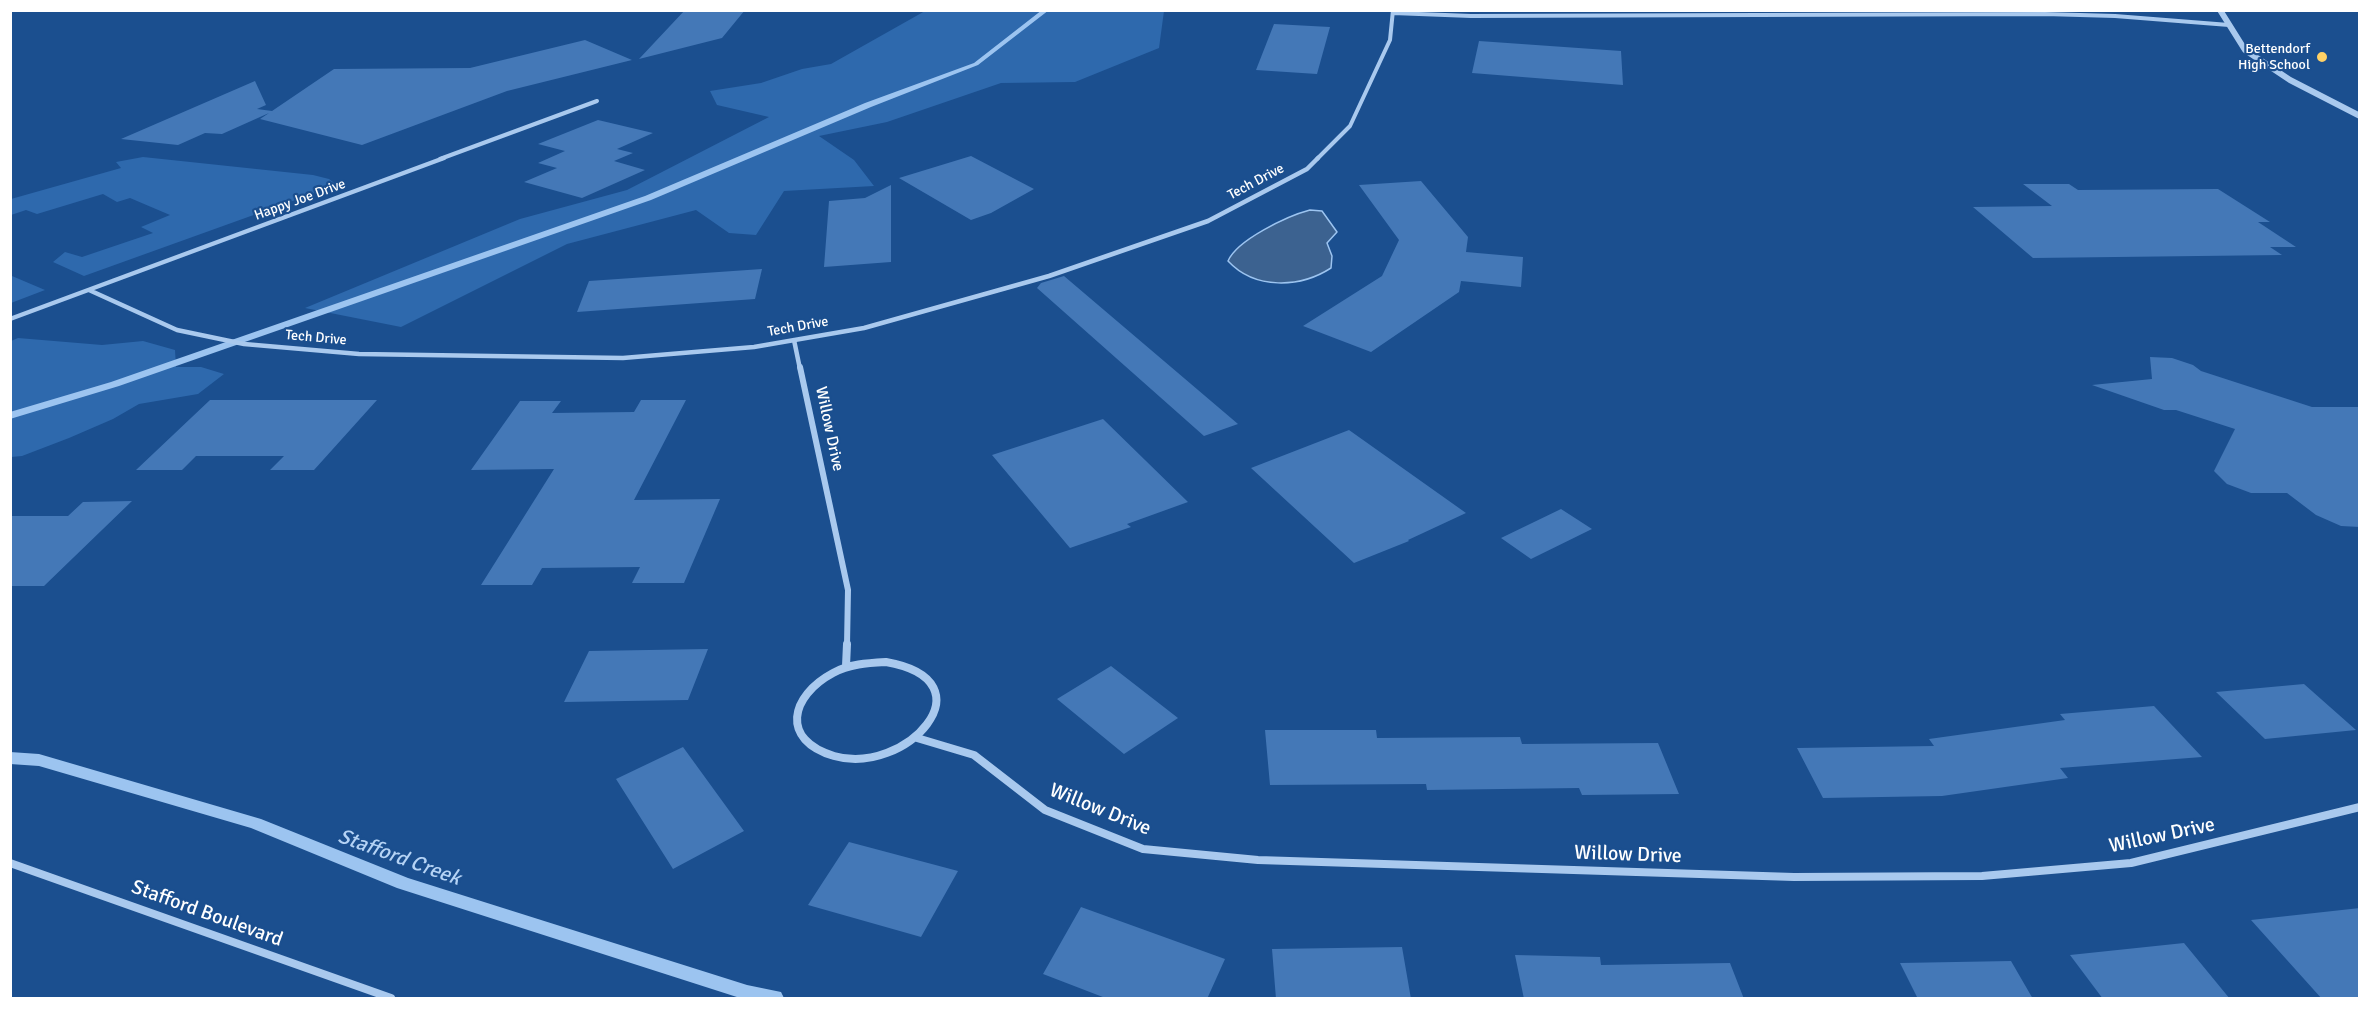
<!DOCTYPE html>
<style>
body{margin:0}
#map{position:relative;width:2370px;height:1009px;overflow:hidden;background:#1b4f8f;font-family:Signika,sans-serif}
canvas{display:block}
.frame{position:absolute;inset:0;border:12px solid #fff;pointer-events:none}
</style>
<div id="map">
<canvas width="2370" height="1009"></canvas>
<div class="frame"></div>
</div>
<script>
const ctx = document.querySelector('canvas').getContext('2d');
ctx.lineJoin = 'round';
function paint(path, color) { ctx.fillStyle = color; ctx.fill(path, 'evenodd'); }
function strokePath(path, color, width, dash) { ctx.strokeStyle = color; ctx.lineWidth = width; ctx.lineCap = dash ? 'butt' : 'round'; ctx.setLineDash(dash || []); ctx.stroke(path); }
function write(font, color, halo, rows, align = 'center') {
  ctx.font = font + ' Signika,sans-serif'; ctx.lineWidth = 4.5; ctx.setLineDash([]); ctx.textBaseline = 'middle'; ctx.strokeStyle = halo; ctx.fillStyle = color; for (const [text, x, y, turn = 0] of rows) {
    ctx.save(); ctx.translate(x, y); ctx.rotate((+turn || 0) * Math.PI / 180); ctx.textAlign = isNaN(turn) ? turn : align; if (halo) ctx.strokeText(text, 0, 0); ctx.fillText(text, 0, 0); ctx.restore();
  }
}
const green = new Path2D(`
 M925 11H1164L1159 48 1075 82 1001 83 887 122 819 136 854 160 874 186 784 191 756 235 729 233 696 210 567 244 401 327 305 308 520 219 627 190 769 117 717 105 710 91 761 83 802 69 831 64Z
 M143 157 313 175 329 179 337 185 84 276 53 262 65 252 82 257 153 233 141 227 170 215 130 198 117 202 103 194 37 214 26 210 11 215V199L121 168 116 162Z
 M11 276H12L45 290 11 303Z
 M18 338 102 345 143 341 175 350 176 367H201L224 374 198 394 139 404 113 419 69 438 22 456 11 457V341Z`);
const water = new Path2D(`
 M1310 210 1322 211 1337 232 1327 243 1332 256 1331 268C1300 288 1255 290 1228 261 1237 240 1287 216 1310 210Z`);
const stream = new Path2D(`
 M1042 10H1049L978 65 871 107 651 200 119 386 10 419V412L111 382 645 196 865 103 974 63Z
 M10 752 39 754 261 819 408 878 747 985 781 992 784 998H740L397 888 251 828 39 766 10 764Z`);
const building = new Path2D(`
 M685 10H745L722 38 639 59Z
 M1274 24 1330 27 1317 74 1256 70Z
 M585 40 632 60 507 91 362 145 260 119 269 113 222 134 205 133 178 145 121 139 255 81 266 105 257 109 272 111 334 69 470 68Z
 M1479 41 1621 51 1623 85 1472 73Z
 M598 120 653 133 617 149 633 153 614 161 645 170 582 198 524 182 557 168 538 163 565 151 538 144Z
 M971 156 1034 189 991 213 971 220 899 178Z
 M1421 181 1468 237 1466 252 1523 257 1521 287 1461 281 1459 292 1371 352 1303 326 1382 276 1399 240 1359 185Z
 M2023 184H2069L2078 190 2218 189 2270 222H2258L2296 247H2270L2282 255 2033 258 1973 207 2052 206Z
 M891 185V262L824 267 829 201 865 198Z
 M762 269 755 299 577 312 589 281Z
 M1064 276 1238 424 1204 436 1037 288 1041 283Z
 M2150 357 2172 358 2193 365 2201 371 2312 407H2360V527L2341 526 2316 515 2287 493H2251L2227 484 2214 471 2235 429 2176 410H2164L2092 385 2152 379Z
 M210 400H377L314 470H270L284 456H196L182 470H136Z
 M641 400H686L634 500 720 499 684 583H632L640 567 542 568 532 585H481L554 469 471 470 520 401H561L552 413 634 412Z
 M1103 419 1188 502 1127 524 1131 527 1070 548 992 455Z
 M1349 430 1466 513 1408 540 1409 541 1354 563 1251 468Z
 M132 501 44 586H10V516H68L83 502Z
 M1561 509 1592 529 1531 559 1501 538Z
 M708 649 688 700 564 702 589 651Z
 M1111 666 1178 718 1124 754 1057 699Z
 M2304 684 2356 730 2265 739 2216 692Z
 M2154 706 2202 757 2060 768 2068 778 1942 796 1823 798 1797 748 1934 746 1929 739 2065 720 2060 714Z
 M1265 730H1376L1377 738 1520 737 1522 744 1658 743 1679 794 1582 795 1579 788 1427 790 1426 784 1270 785Z
 M683 747 744 831 673 869 616 779Z
 M849 842 958 871 921 937 808 905Z
 M1081 907 1225 959 1207 999H1108L1043 974Z
 M2360 908V999H2322L2251 920Z
 M2184 943 2230 999H2103L2070 955Z
 M1402 947 1411 999H1276L1272 949Z
 M1515 955 1600 957 1601 965 1730 963 1744 999H1524Z
 M2011 961 2033 999H1918L1900 963Z`);
const minorFar3 = new Path2D(`
 M1393 13 1471 16 2045 14 2115 16 2229 25
 M440 159 597 101
 M1317 159 1350 126 1390 40 1393 10`);
const minorFar2 = new Path2D(`
 M89 290 177 330 244 344 359 354 623 358 754 347 864 328 1049 276 1208 221 1307 169 1318 158
 M10 319 444 158
 M794 340 800 369`);
const minorFar1 = new Path2D(`
 M800 367 848 590 847 645`);
const minor = new Path2D(`
 M886 662C994 681 905 777 834 756 780 740 790 696 833 673 849 664 868 663 886 662Z
 M846 666 847 644
 M917 738 974 755 1045 810 1143 849 1258 860 1794 877 1982 876 2131 863 2360 807
 M10 863 391 998`);
const tertiary = new Path2D(`
 M2220 10 2245 50 2290 80 2360 116`);
const markers = [
 [2322,57,6,"#ffd166"]
];
const farPoinames = [
 ["Bettendorf",2310,49],
 ["High School",2310,65]
];
const farStreetnames = [
 ["Tech Drive",1256,182,-28],
 ["Happy Joe Drive",300,200,-20],
 ["Tech Drive",798,327,-10],
 ["Tech Drive",316,338,5]
];
const streetNames = [
 ["Willow Drive",829,429,78]
];
const nearStreetnames = [
 ["Willow Drive",1100,810,22],
 ["Willow Drive",2162,836,-12],
 ["Willow Drive",1628,855,2],
 ["Stafford Boulevard",207,914,20]
];
const nearWaternames = [
 ["Stafford Creek",399,858,20]
];
paint(green, '#2e69ad');
paint(water, '#3c6290');
strokePath(water, '#9cc4f0', 1.5);
paint(stream, '#9cc4f0');
paint(building, '#4478b7');
strokePath(minorFar3, '#a9c9ee', 4);
strokePath(minorFar2, '#a9c9ee', 4.5);
strokePath(minorFar1, '#a9c9ee', 6);
strokePath(minor, '#a9c9ee', 8);
strokePath(tertiary, '#a9c9ee', 6);
for (const [x, y, r, color] of markers) { const dot = new Path2D(); dot.arc(x, y, r, 0, 2 * Math.PI); ctx.fillStyle = color; ctx.fill(dot); strokePath(dot, '#1b4f8f', 2); }
write('14px', '#fff', '#1b4f8f', farPoinames, 'right');
write('14px', '#fff', '#1b4f8f', farStreetnames);
write('16px', '#fff', '#1b4f8f', streetNames);
write('20px', '#fff', '#1b4f8f', nearStreetnames);
write('italic 21px', '#b5d3f5', '#1b4f8f', nearWaternames);
</script>
